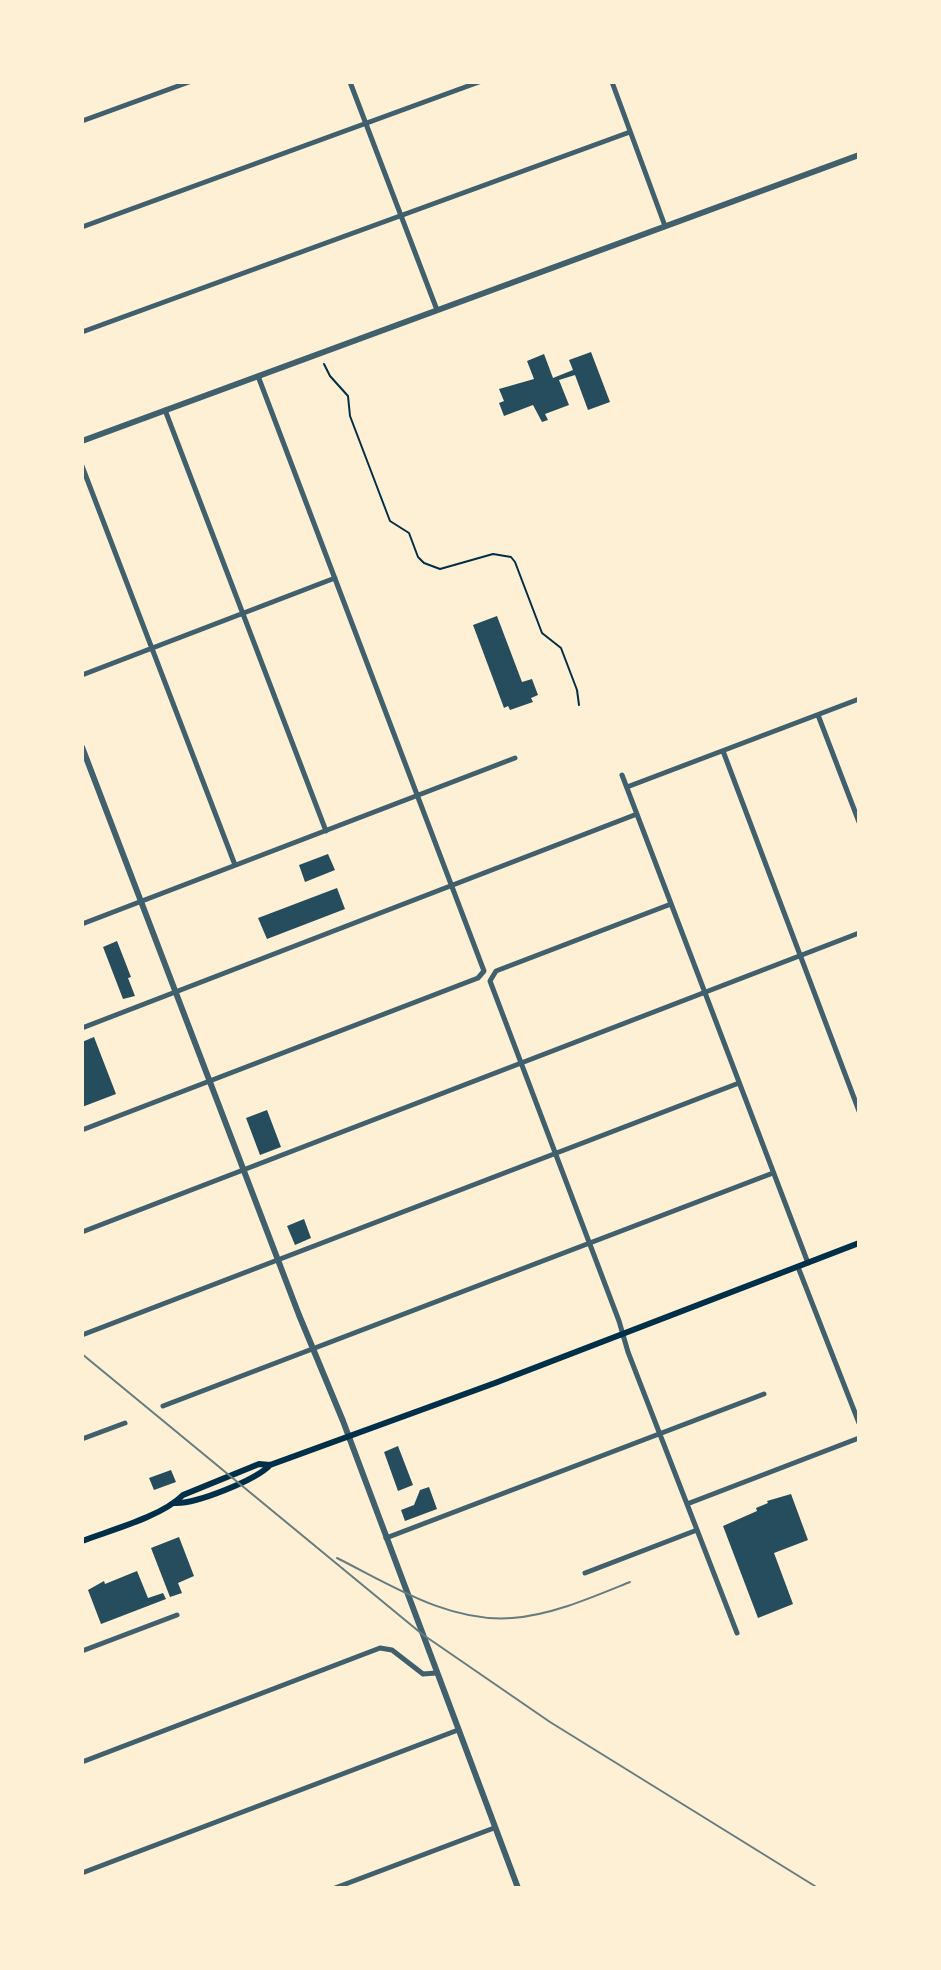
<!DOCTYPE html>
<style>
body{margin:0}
#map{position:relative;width:941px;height:1970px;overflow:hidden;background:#fdf0d5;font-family:Rubik,sans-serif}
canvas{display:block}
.frame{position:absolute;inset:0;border:84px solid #fdf0d5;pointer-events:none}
</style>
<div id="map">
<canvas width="941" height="1970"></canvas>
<div class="frame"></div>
</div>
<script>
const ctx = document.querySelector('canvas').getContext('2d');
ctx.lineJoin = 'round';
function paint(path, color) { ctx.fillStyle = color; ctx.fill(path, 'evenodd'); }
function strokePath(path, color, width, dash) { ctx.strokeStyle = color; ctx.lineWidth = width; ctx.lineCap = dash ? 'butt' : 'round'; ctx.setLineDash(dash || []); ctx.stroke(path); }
const building = new Path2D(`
 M591 352 610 402 588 410 575 375 559 380 569 405 545 414 548 420 542 422 533 405 504 416 499 403 504 401 499 389 534 379 527 361 544 354 553 378 573 370 569 360Z
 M497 616 522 682 532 679 538 695 531 698 533 702 510 710 508 706 504 708 473 625Z
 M328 854 335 870 305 882 299 865Z
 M337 888 345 909 267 939 258 918Z
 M117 941 131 977 128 978 135 996 123 999 103 947Z
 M94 1037 116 1094 82 1107V1042Z
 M267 1110 281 1147 260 1155 246 1118Z
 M304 1219 311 1238 295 1245 287 1226Z
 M398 1446 413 1485 398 1491 384 1452Z
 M171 1470 176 1482 154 1490 149 1478Z
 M429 1487 437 1509 405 1521 401 1510 414 1505 420 1490Z
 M791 1494 808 1540 774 1553 793 1604 758 1618 723 1526 757 1511 756 1508 768 1503 767 1501Z
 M179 1537 194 1576 178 1583 182 1593 170 1597 151 1548Z
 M137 1571 148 1598 163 1593 166 1599 101 1624 88 1590 104 1581 105 1584Z`);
const path = new Path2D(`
 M324 364 330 376 348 396 350 416 390 521 409 533 418 557 424 563 440 569 493 554 511 557 515 562 542 633 561 648 577 690 579 705`);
const minor = new Path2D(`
 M350 82 437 310
 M612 82 665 226
 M82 121 189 82
 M82 227 479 82
 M82 332 630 132
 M165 410 326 831
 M82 466 235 865
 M82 675 335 578
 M818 715 859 822
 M723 751 859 1111
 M622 775 808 1263
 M627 787 859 699
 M671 904 496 971 490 981 619 1321 628 1352 737 1633
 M82 924 515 758
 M82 1028 637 814
 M82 1130 478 978 484 971 258 376
 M82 1232 859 933
 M798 1267 859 1423
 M82 1335 739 1083
 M163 1406 773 1173
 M82 1439 125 1423
 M687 1504 859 1438
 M386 1538 764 1394
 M585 1573 697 1530
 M82 1651 177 1615
 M82 1762 380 1648 392 1650 423 1674 436 1673
 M82 1873 458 1730
 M335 1888 494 1828`);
const tertiary = new Path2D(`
 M82 441 859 155
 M82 747 299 1315 343 1421 518 1888`);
const secondary = new Path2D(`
 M175 1503C196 1504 256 1480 270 1465
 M82 1541C111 1530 161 1517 183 1495L259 1464 270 1465 495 1383 859 1243`);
const rail = new Path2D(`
 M82 1354 422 1634 550 1722 818 1888
 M337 1558C391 1585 449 1623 512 1618 552 1615 593 1597 630 1582`);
paint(building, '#264d5e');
strokePath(path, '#003049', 2);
strokePath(minor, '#3f606c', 5);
strokePath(tertiary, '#3f606c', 6);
strokePath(secondary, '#003049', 6);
strokePath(rail, '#657d81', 2);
</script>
